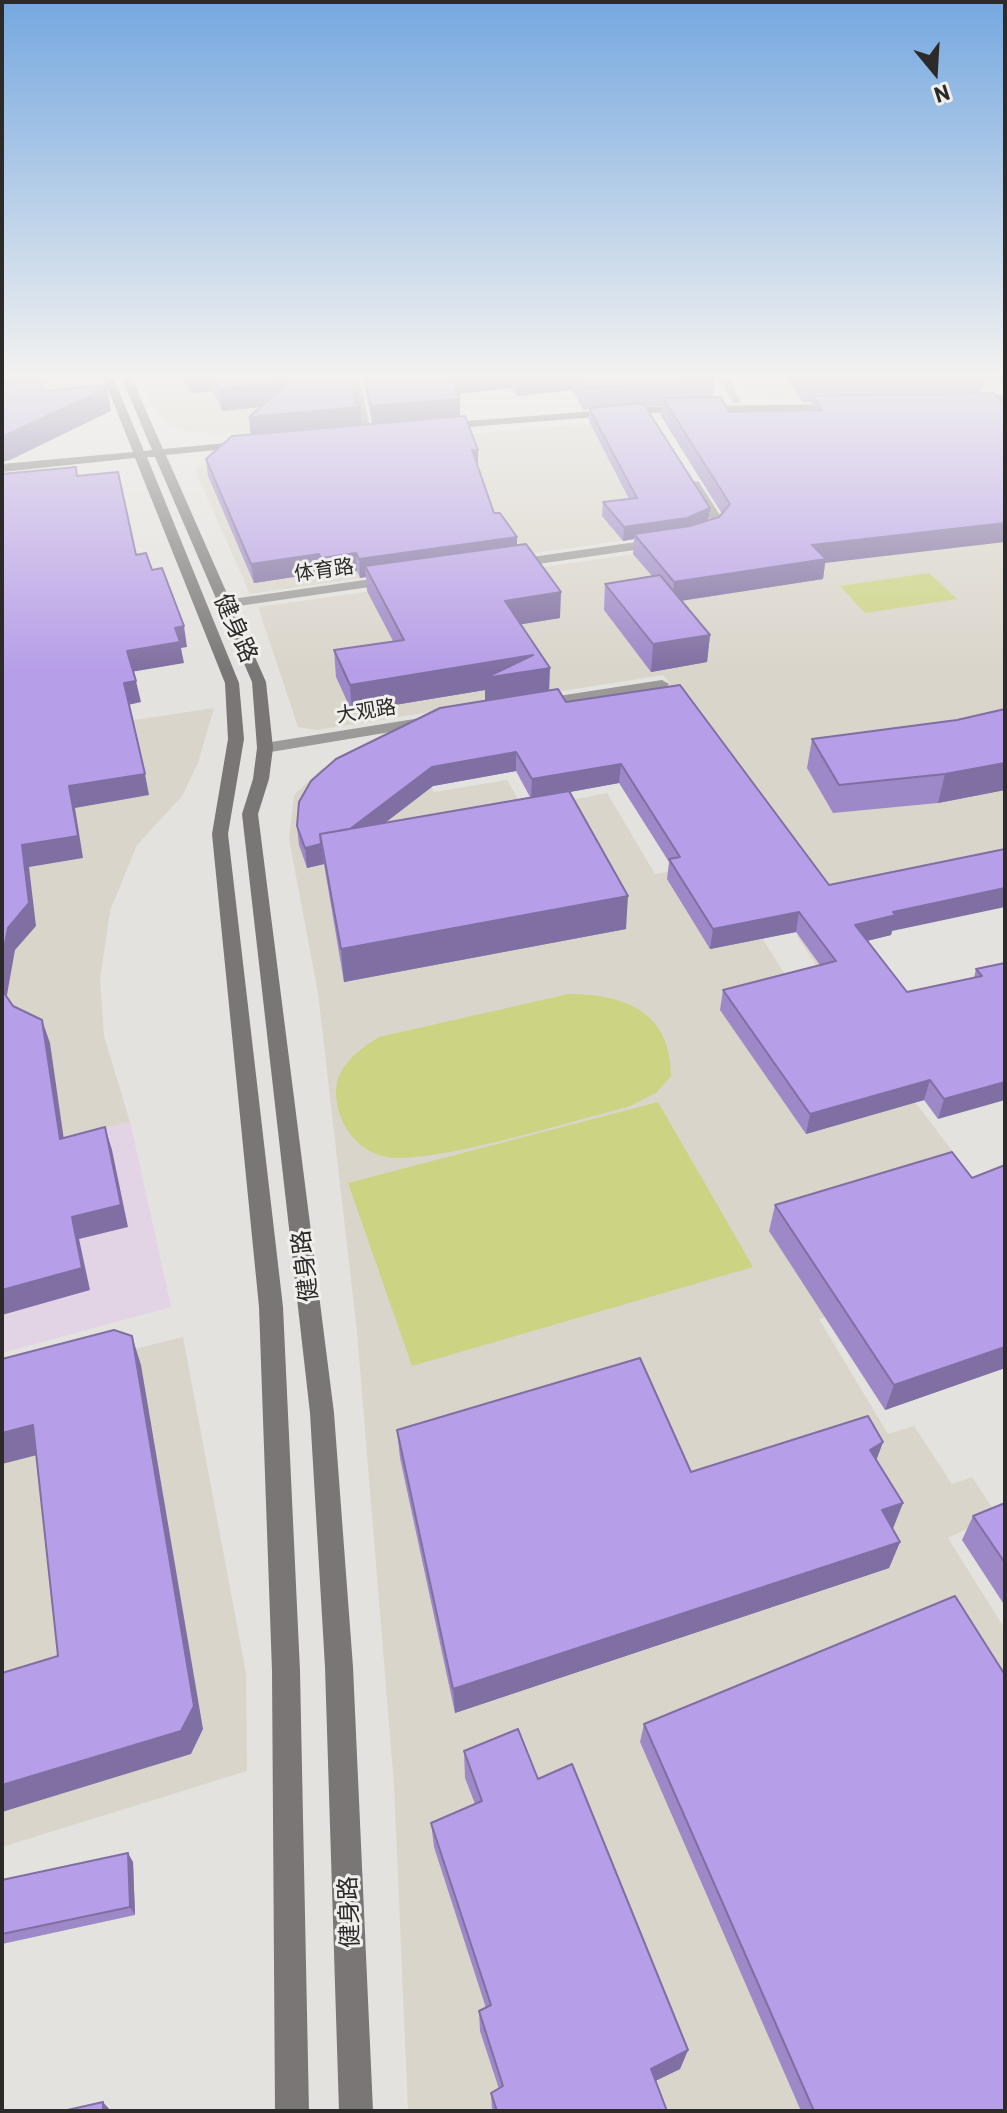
<!DOCTYPE html>
<meta charset="utf-8">
<style>
body{margin:0}
#map{position:relative;width:1007px;height:2113px;overflow:hidden;background:#e4e2de;font-family:Barlow,sans-serif}
canvas{display:block}
.frame{position:absolute;inset:0;border:4px solid #2c2b2a;pointer-events:none}
.north{position:absolute;left:895px;top:32px;width:80px;height:80px;-webkit-text-stroke:6px #f1efec;paint-order:stroke;rotate:162deg;font-size:22px;font-weight:700;line-height:32px;text-align:center;color:#2c2b2a}
.north::after{content:'';display:block;margin:auto;width:28px;height:36px;background:#2c2b2a;clip-path:polygon(50% 0,100% 100%,50% 72%,0 100%)}
</style>
<div id="map">
<canvas width="1007" height="2113"></canvas>
<div class="frame"></div>
<div class="north">N</div>
</div>
<script>
const ctx = document.querySelector('canvas').getContext('2d');
ctx.lineJoin = 'round';
function paint(path, color) { ctx.fillStyle = color; ctx.fill(path, 'evenodd'); }
function strokePath(path, color, width, dash) { ctx.strokeStyle = color; ctx.lineWidth = width; ctx.lineCap = dash ? 'butt' : 'round'; ctx.setLineDash(dash || []); ctx.stroke(path); }
function write(font, color, halo, rows, align = 'center') {
  ctx.font = font + ' Barlow,"Noto Sans SC",sans-serif'; ctx.lineWidth = 6; ctx.setLineDash([]); ctx.textBaseline = 'middle'; ctx.strokeStyle = halo; ctx.fillStyle = color; for (const [text, x, y, turn = 0] of rows) {
    ctx.save(); ctx.translate(x, y); ctx.rotate((+turn || 0) * Math.PI / 180); ctx.textAlign = isNaN(turn) ? turn : align; if (halo) ctx.strokeText(text, 0, 0); ctx.fillText(text, 0, 0); ctx.restore();
  }
}
const built = new Path2D(`
 M2 374H82L85 383 76 389 2 397Z
 M138 374H330L338 425 220 434 187 431 169 425 158 415Z
 M738 374H1005V389L768 397 749 393Z
 M1005 415V848L828 887 663 675 317 730 298 727 258 607 706 544Z
 M643 419 683 532 250 594 197 475 196 467 231 454Z
 M214 708 198 763 182 796 137 845 110 911 100 980 104 1036 130 1122 2 1152V740Z
 M409 740 434 792 507 780 524 809 607 793 655 874 734 860 760 935 788 979 820 971 797 936 839 926 896 1077 1005 1220V1261L819 1319 888 1434 914 1426 952 1484 972 1477 997 1515 948 1538 1005 1629V2111H408L394 1785 357 1332 318 993 289 839 294 795 321 769 358 751Z
 M183 1337 246 1673 247 1771 2 1847V1382Z`);
const medical = new Path2D(`
 M130 1122 171 1307 2 1353V1152Z`);
const green = new Path2D(`
 M929 573 957 599 865 613 840 586Z
 M569 994C625 994 671 1012 671 1076L656 1093 628 1107C577 1119 425 1168 382 1156 358 1149 341 1128 337 1103 331 1070 354 1053 379 1037Z
 M658 1102 753 1267 412 1366 348 1183Z`);
const minor = new Path2D(`
 M349 374H359L370 428 360 426Z
 M717 374H727L741 403H733Z
 M695 481 699 482 725 523 704 537 698 533 712 522 689 485Z
 M657 539 662 540V546L511 568 504 564 511 560Z
 M392 576 397 577V583L225 608 218 604 225 600Z
 M662 680 669 684 667 687 539 709 531 704 539 699Z
 M433 716 438 718V724L265 753 257 748 265 743Z`);
const secondary = new Path2D(`
 M102 374H112L144 451 152 450 120 374H130L163 449 247 441 253 444 247 447 166 455 266 682 273 748 269 779 258 814 334 1413 353 1667 373 2111H339L325 1667 310 1413 242 814 253 779 257 748 252 682 155 457H147L239 683 244 739 228 834 283 1307 300 1671 309 2111H275L272 1671 259 1307 212 834 228 739 225 683 135 458 2 472V464L133 452Z
 M971 395H1005V401L967 400 966 398Z
 M837 404 843 407 841 409 648 413 442 429 436 426 442 423 648 407Z`);
const wall = new Path2D(`
 M182 374H349L361 425 372 424 362 374H711L715 381 713 397 729 412 811 410 812 402H802L784 374H1005V382H983L981 394 825 563 823 579 681 601 710 635 707 662 651 672 604 610 605 584 652 576 633 554 634 539 623 541 602 516 603 502 629 499 589 421V409L583 410 573 390 517 396 511 388 458 394 460 416 478 450V467L494 513 517 537V545L560 618 521 624 549 691 829 885 892 931 891 935 867 941 907 992 974 978 976 969 1005 963 938 1119 924 1100 806 1134 720 1010 723 990 820 965 796 932 710 949 667 879 669 862 619 783 570 792 626 929 344 982 324 864 307 868 299 845 297 826 485 701V690L352 712 336 677 334 650 393 641 367 591 366 577 360 578 357 571 322 577 320 573 254 583 208 476 206 459 251 435 249 417 261 407 222 411 213 391 190 393ZM662 406 661 416 722 514 719 517 708 521 710 508 645 407ZM516 771 530 797 385 823 433 786Z
 M1005 709V790L938 803 833 813 807 768 812 739 957 720Z
 M1005 1165V1368L885 1410 769 1231 775 1205 972 1178Z
 M397 1430 691 1472 883 1442 876 1460 903 1503 893 1529 900 1542 889 1568 455 1713 400 1458Z
 M1005 1503V1606L962 1540 973 1516Z
 M644 1724 1005 2111H801L640 1742Z
 M464 1751 538 1779 688 2050 680 2069 655 2081 667 2111H492L491 2093 499 2089 480 2031 479 2011 486 2008 434 1847 431 1823 475 1804 465 1778Z
 M133 1862 135 1915 2 1944V1880Z`);
const shadedWall = new Path2D(`
 M2 374H37L41 393 2 397Z
 M187 374H210L213 391 190 393Z
 M450 374H511V388L450 395Z
 M517 374H573V390L517 396Z
 M292 381 294 403 222 411 219 389Z
 M107 388 111 411 10 460 2 462V437Z
 M460 399V421L373 428 371 406Z
 M360 407 362 429 251 439 249 417Z
 M472 450H478V467L472 468Z
 M710 508 708 522 685 532 634 534V539L623 541 624 527Z
 M1005 523V542L825 563 823 579 672 602 674 582 812 545Z
 M517 537V556L365 566 366 577 360 578 359 559Z
 M356 553 357 571 322 577 321 558Z
 M319 554 320 573 254 583 251 564Z
 M561 592 560 618 505 627V601Z
 M184 626 187 647 181 648 184 663 131 672 127 651 175 628Z
 M710 635 707 662 651 672 653 644Z
 M533 655 550 668 549 695 485 705V690L352 712 350 685Z
 M136 681 141 702 128 705 124 683Z
 M516 752V771L433 786 335 861 322 844 432 767Z
 M1005 763V790L938 803 945 774Z
 M621 764 619 783 531 799 532 779Z
 M145 774 149 795 75 808 83 858 29 867 36 926 15 950 5 1006 2 997V960L22 845 69 786Z
 M321 844 324 864 307 868 305 848Z
 M1005 888V907L892 931 891 935 850 945 855 925 893 912Z
 M628 896 626 929 344 982 341 949Z
 M799 912 796 932 710 949 713 929Z
 M42 1020 50 1043 67 1161 60 1139Z
 M930 1080 924 1100 806 1134 810 1114Z
 M1005 1082V1100L938 1119 944 1099Z
 M105 1127 112 1150 128 1227 79 1239 90 1290 2 1315V1290L72 1217Z
 M132 1336 141 1365 203 1729 191 1754 2 1812V1785L181 1731Z
 M1005 1347V1368L885 1410 894 1385Z
 M33 1425 45 1453 2 1464V1433Z
 M883 1442 873 1469 870 1450Z
 M903 1503 892 1530 882 1510Z
 M900 1542 889 1568 455 1713 453 1689Z
 M128 1853 133 1862 135 1915 130 1907Z
 M688 2050 680 2069 645 2086 651 2069Z
 M103 2102 111 2111H103Z`);
const building = new Path2D(`
 M212 374H349L356 404 360 407 249 417 292 381 219 389Z
 M365 374H450L460 399 371 406Z
 M576 374H711L715 381 584 388Z
 M803 374H983L985 376 806 378Z
 M40 381 43 391 106 385 107 388 2 437V385Z
 M994 393 1005 407V523L812 545 826 559 674 582 634 534 690 526 719 517 730 504 663 398 721 397 729 412 822 410 813 396Z
 M643 403 710 508 687 518 624 527 603 502 637 498 589 408Z
 M465 416 478 450H472L494 513H500L517 537 359 559 356 553 321 558 319 554 251 564 206 459 232 436Z
 M76 467 77 476 118 472 136 555 146 553 152 570 162 568 184 626 175 628 180 642 127 651 136 681 124 683 145 774 69 786 78 836 22 845 29 903 8 928 2 960V474Z
 M526 544 561 592 505 601 550 668 485 678 533 655 350 685 334 650 404 640 365 566Z
 M660 575 710 635 653 644 605 584Z
 M680 685 829 885 1005 849V888L893 912 896 915 855 925 907 992 982 976 976 969 1005 963V1082L944 1099 930 1080 810 1114 723 990 836 961 799 912 713 929 669 859 680 857 621 764 532 779 516 752 432 767 350 829 320 834 321 844 305 848 297 826 299 802 311 781 336 759 440 708 558 689 566 702Z
 M1005 709V763L945 774 839 785 812 739 957 720Z
 M569 791 628 896 341 949 320 834Z
 M2 990 13 1006 42 1020 60 1139 105 1127 121 1205 72 1217 82 1268 2 1290Z
 M952 1152 972 1178 1005 1165V1347L894 1385 775 1205Z
 M114 1330 132 1336 194 1706 181 1731 2 1785V1673L58 1656 33 1425 2 1433V1359Z
 M640 1358 691 1472 868 1416 883 1442 870 1450 903 1503 882 1510 900 1542 453 1689 397 1430Z
 M1005 1503V1563L973 1516Z
 M955 1596 1005 1675V2111H814L644 1724Z
 M518 1729 538 1779 572 1764 688 2050 651 2069 667 2111H497L491 2093 503 2086 479 2011 491 2005 431 1823 482 1801 464 1751Z
 M128 1853 130 1907 2 1934V1880Z
 M103 2102V2111H63Z`);
const farStreetnames = [
 ["体育路",324,570,-8],
 ["大观路",366,711,-9]
];
const streetNames = [
 ["健身路",236,628,66],
 ["健身路",305,1266,-97],
 ["健身路",349,1912,-92]
];
paint(built, '#dad5cb');
paint(medical, '#e2d3e5');
paint(green, '#ccd382');
paint(minor, '#9b9a98');
paint(secondary, '#797675');
paint(wall, '#9d88c8');
paint(shadedWall, '#806fa2');
paint(building, '#b79ee8');
strokePath(building, '#806fa2', 2);
const sky = ctx.createLinearGradient(0, 0, 0, 670);
sky.addColorStop(0, '#75a8e0');
sky.addColorStop(0.56, '#f3f2f0');
sky.addColorStop(1, '#f3f2f000');
ctx.fillStyle = sky;
ctx.fillRect(0, 0, 1007, 670);
write('20px', '#2c2b2a', '#f1efec', farStreetnames);
write('24px', '#2c2b2a', '#f1efec', streetNames);
</script>
